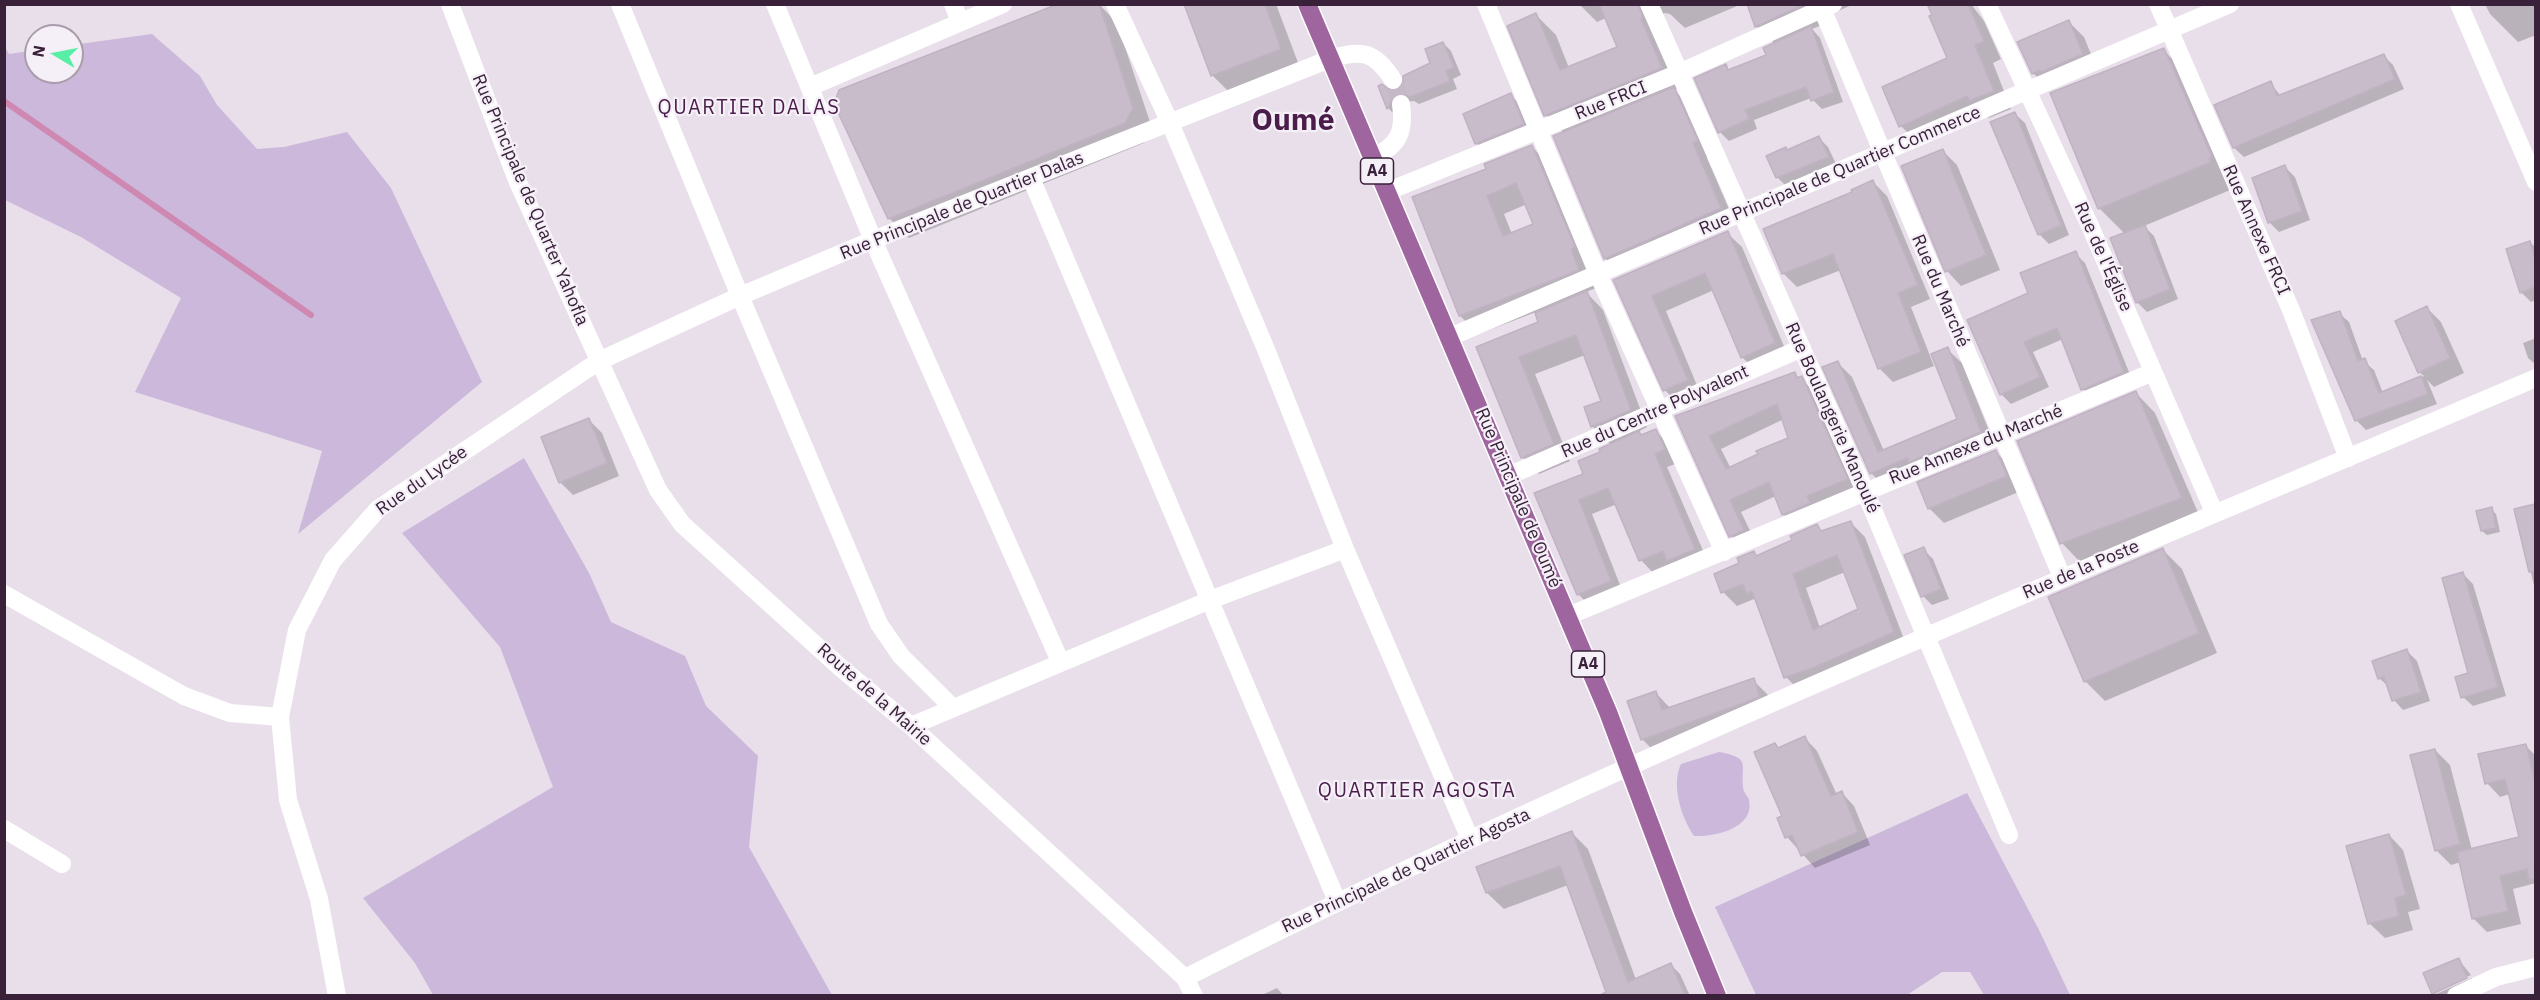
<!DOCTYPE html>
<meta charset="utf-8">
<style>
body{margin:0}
#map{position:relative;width:2540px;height:1000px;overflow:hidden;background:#e8dfea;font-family:"IBM Plex Sans",sans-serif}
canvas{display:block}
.frame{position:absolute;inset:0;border:6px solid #39213a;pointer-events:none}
.north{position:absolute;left:24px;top:24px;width:60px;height:60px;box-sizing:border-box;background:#f5eff7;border:2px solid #aa9dab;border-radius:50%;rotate:280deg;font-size:16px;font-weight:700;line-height:24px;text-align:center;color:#39213a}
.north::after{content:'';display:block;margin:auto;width:21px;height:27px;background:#59eea5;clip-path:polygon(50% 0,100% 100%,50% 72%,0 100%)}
</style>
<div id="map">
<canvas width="2540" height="1000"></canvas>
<div class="frame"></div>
<div class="north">N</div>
</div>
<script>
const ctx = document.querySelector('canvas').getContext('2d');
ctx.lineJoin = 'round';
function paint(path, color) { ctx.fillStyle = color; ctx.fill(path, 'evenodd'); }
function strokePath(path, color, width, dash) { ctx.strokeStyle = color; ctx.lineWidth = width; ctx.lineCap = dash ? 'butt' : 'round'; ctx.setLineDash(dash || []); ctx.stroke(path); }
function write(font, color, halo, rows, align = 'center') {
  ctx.font = font + ' "IBM Plex Sans",sans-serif'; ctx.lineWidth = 4.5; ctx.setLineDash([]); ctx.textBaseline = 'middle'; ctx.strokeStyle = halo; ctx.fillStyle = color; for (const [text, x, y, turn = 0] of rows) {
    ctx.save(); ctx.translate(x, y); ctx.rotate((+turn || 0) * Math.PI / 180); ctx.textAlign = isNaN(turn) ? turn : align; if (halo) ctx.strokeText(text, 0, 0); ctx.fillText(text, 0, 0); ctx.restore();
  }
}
const green = new Path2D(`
 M152 34 200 76 217 105 257 149 284 147 347 132 391 188 482 382 298 534 322 451 135 392 181 298 81 237 5 200V47L9 54 36 50V72H72V45Z
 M524 458 589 573 611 622 685 656 706 706 758 756 749 847 832 995H433L415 963 363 898 553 787 500 647 402 533Z
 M1719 752C1751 758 1741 763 1743 787 1743 792 1748 796 1749 800 1755 829 1713 837 1694 836 1681 817 1671 785 1681 764Z
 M1967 793 2039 930 2070 995H1984L1970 972H1942L1907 995H1756L1715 907Z`);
const shadow = new Path2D(`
 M1099 4 1117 23 1152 128 1144 143 909 238 889 218Z
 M1185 4H1276L1300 68 1232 95 1212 75Z
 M1579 4H1742L1685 28 1670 14 1664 13 1657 23 1680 88 1674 90 1688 104 1711 156 1707 158 1735 223 1620 273 1605 258 1564 133 1546 115 1536 15 1556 35 1569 68 1619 48 1606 18 1597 22Z
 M1748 4H1854L1820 19 1822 25 1812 29 1820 38 1843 102 1822 109 1811 98 1754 120 1757 129 1729 141 1720 132 1725 66 1730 71 1768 56 1775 44 1756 26Z
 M1929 4H1971L1984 21 2001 59 1993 63 2011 109 1989 118 1985 114 1919 144 1901 126 1949 59Z
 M2485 4H2536V35L2518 42 2490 14Z
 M2069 22 2084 37 2097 69 2048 88 2033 73Z
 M1443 43 1451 51 1461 75 1453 79 1457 89 1419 104 1414 101 1403 102 1396 116 1388 108 1380 87 1388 92 1400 91 1432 64Z
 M2163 50 2189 75 2235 188 2144 226 2154 236 2178 299 2147 312 2137 302 2125 234 2100 209 2052 94Z
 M2383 55 2393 65 2404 89 2244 157 2234 148 2216 106 2270 83 2281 96Z
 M1510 95 1520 104 1532 134 1486 153 1476 143Z
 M2015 114 2025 123 2069 235 2049 244 2039 234Z
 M1819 138 1828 147 1837 166 1787 187 1777 177 1788 152Z
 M1532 147 1550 165 1596 288 1586 292 1603 310 1647 427 1638 432 1642 436 1656 431 1669 445 1678 463 1667 467 1708 562 1654 574 1641 560 1617 504 1592 514 1624 595 1592 608 1578 594 1536 494 1585 474 1611 445 1593 427 1586 408 1603 402 1585 355 1535 374 1570 461 1539 474 1522 457 1478 348 1540 323 1536 312 1479 334 1460 316 1414 198 1488 170ZM1527 204 1535 224 1512 234 1504 214Z
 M1942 150 1957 165 2000 270 1961 286 1947 271Z
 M2285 167 2295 177 2310 220 2279 232 2269 222Z
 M1873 182 1887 196 1930 299 1911 307 1934 366 1893 382 1879 368 1841 270 1797 287 1783 273 1854 193Z
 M1727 233 1742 247 1789 358 1757 372 1742 357 1714 290 1666 311 1701 395 1679 405 1665 390 1615 280Z
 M2530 242 2536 248V300L2531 302 2521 292Z
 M2075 253 2085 263 2133 382 2093 399 2083 389 2063 339 2033 352 2049 387 2011 404 2001 394 2029 294Z
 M2427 308 2441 322 2464 373 2434 387 2427 380 2437 404 2366 430 2356 420 2339 313 2349 322 2363 361 2374 370 2383 393 2424 376 2419 372Z
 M2536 338V365L2528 358 2523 343Z
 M1947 349 1962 363 1995 446 1886 488 1871 473 1837 362 1852 377 1884 451 1959 420Z
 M1795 374 1814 391 1859 492 1796 526 1783 514 1776 496 1741 512 1756 543 1743 548 1731 536 1677 417ZM1784 419 1790 438 1731 469 1721 449Z
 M2136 393 2155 413 2200 517 2081 563 2062 543Z
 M589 420 602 433 619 476 573 495 560 482Z
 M1996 452 2011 467 2021 491 1944 523 1929 508Z
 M2536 506V594L2516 510Z
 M2491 509 2496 514 2500 532 2487 535 2482 531Z
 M1850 522 1865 537 1907 647 1800 691 1786 677 1758 602 1754 599 1737 606 1723 592 1741 564 1753 553 1757 557 1794 541 1817 526 1823 532ZM1845 572 1859 610 1820 628 1806 588Z
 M1923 549 1933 559 1949 599 1932 605 1923 596Z
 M2163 550 2182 569 2217 653 2105 701 2085 681Z
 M2463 574 2473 584 2506 696 2473 706 2463 697 2470 674Z
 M2407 651 2417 661 2430 701 2403 710 2394 700 2390 688 2379 678Z
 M1753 680 1768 695 1774 711 1657 754 1642 739 1656 693 1670 708Z
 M1805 738 1817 751 1837 795 1842 793 1854 806 1870 845 1815 868 1787 837 1775 745 1780 749Z
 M2526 746 2536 756V883L2513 889 2521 924 2487 932 2474 919 2461 862 2451 865 2436 850 2435 750 2450 765 2472 850 2521 838 2510 794 2500 797 2487 783Z
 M1571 832 1588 849 1642 996H1609L1568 885 1504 909 1487 893Z
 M2389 835 2403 850 2420 909 2408 912 2413 930 2385 938 2370 924Z
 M2459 960 2471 975 2436 991V994L2472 978 2476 988 2460 996H2436L2425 974Z
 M1671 965 1680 974 1690 996H1665Z
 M1277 988 1284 996H1260Z`);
const stream = new Path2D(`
 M4 101 311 315`);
const building = new Path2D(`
 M1058 4H1099L1133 108 1125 123 888 219 834 104 839 90Z
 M1184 4H1265L1281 49 1211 76Z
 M1599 4H1638L1643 18 1641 19 1662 68 1544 116 1507 26 1536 13 1560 70 1617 47Z
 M1747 4H1803V5L1755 27Z
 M1927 4H1968L1984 41 1975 45 1994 91 1969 101 1967 96 1899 127 1882 87 1947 58 1929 16 1932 15Z
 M2069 20 2083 54 2041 72 2040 70 2032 74 2017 42Z
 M1811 26 1834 92 1811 101 1806 87 1745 110 1749 119 1718 133 1694 78 1726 64 1728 70 1766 55 1763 48Z
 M1443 42 1454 67 1446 71 1450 81 1410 97 1405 94 1395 95 1387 109 1378 86 1382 84 1389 90H1399L1403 84V76L1430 63 1425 49Z
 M2164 48 2212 157 2209 159 2211 162 2098 209 2050 93Z
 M2384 54 2395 79 2233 148 2214 105 2271 81 2277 96Z
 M1674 87 1698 141 1693 143 1721 208 1604 259 1553 136Z
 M1511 93 1524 124 1475 144 1463 114Z
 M2015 112 2061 225 2038 235 1990 122Z
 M1819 136 1829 157 1776 178 1766 156 1786 147 1787 150Z
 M1532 145 1575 247 1571 249 1579 270 1459 316 1412 197 1486 169 1484 164ZM1516 183 1533 224 1503 236 1487 196Z
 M1943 149 1986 255 1945 272 1901 166Z
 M2285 165 2302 211 2268 223 2252 178Z
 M1873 180 1918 285 1898 293 1921 352 1878 369 1833 254 1782 274 1763 229 1852 192 1851 190Z
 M2145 225 2170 289 2136 303 2110 238Z
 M1728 231 1775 343 1741 358 1705 273 1652 296 1688 380 1663 391 1613 280Z
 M2530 241 2535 259V287L2520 293 2506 249Z
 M2076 251 2124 372 2081 390 2057 328 2024 342 2040 377 2000 395 1967 320 2028 293 2020 273Z
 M1587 291 1631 410 1591 427 1584 407 1601 401 1576 335 1519 357 1554 444 1521 458 1476 347 1538 322 1535 313Z
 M2427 306 2450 358 2418 373 2395 321Z
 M2340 311 2358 361 2365 358 2379 393 2421 376 2428 394 2355 421 2311 320Z
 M1948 347 1981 432 1909 462 1907 458 1870 474 1822 367 1838 361 1878 452 1957 419 1931 354Z
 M1795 372 1797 378 1802 376 1848 479 1807 496 1810 503 1782 515 1769 482 1730 500 1744 530 1729 537 1675 416ZM1777 404 1788 438 1756 451 1758 454 1726 469 1709 436Z
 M2136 391 2182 498 2060 544 2017 441Z
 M589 418 607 463 559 483 541 437Z
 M1656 429 1665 449 1655 454 1695 549 1667 561 1663 551 1639 561 1608 488 1579 500 1611 581 1577 595 1534 493 1583 474 1578 461 1600 452 1599 449 1639 431 1641 435Z
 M1996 450 2007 476 1928 509 1917 482Z
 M2535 504V571L2529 572 2514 509Z
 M2492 507 2496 528 2481 531 2476 511Z
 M1851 521 1894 632 1815 667 1784 678 1752 591 1747 594 1743 584 1721 593 1714 574 1739 563 1737 558 1754 551 1756 556 1792 540 1790 536 1817 524 1821 531ZM1837 555 1858 609 1813 630 1793 574Z
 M1924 547 1941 589 1921 597 1904 555Z
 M2163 548 2199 633 2084 682 2048 597Z
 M2463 572 2498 687 2461 698 2455 677 2468 673 2442 578Z
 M2407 649 2421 692 2392 701 2384 677 2378 679 2372 661Z
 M1754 678 1760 697 1641 740 1627 701 1656 691 1662 710Z
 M1805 736 1831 796 1842 791 1858 832 1801 856 1792 835 1785 838 1777 818 1782 816 1754 752 1775 743 1778 748Z
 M2526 744 2535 782V879L2529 880 2527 869 2500 876 2508 911 2472 919 2457 852 2519 837 2505 779 2485 784 2478 754Z
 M2435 749 2460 844 2435 851 2410 755Z
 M1572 831 1628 982 1671 963 1685 996H1599L1606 992 1560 866 1486 893 1476 867Z
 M2389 834 2406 895 2395 898 2399 916 2368 924 2346 846Z
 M2459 958 2467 978 2432 994 2423 973Z`);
const minorTunnel = new Path2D(`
 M1393 80 1401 104`);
const minor = new Path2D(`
 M450 4 517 180 658 490 682 524 841 668 911 726 1185 978 1194 996
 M620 4 740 296 879 624 901 656 952 707
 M775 4 873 240 1060 661
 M953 4 960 22
 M1115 4 1170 123 1265 347 1345 549 1470 839
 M1486 4 1598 274 1724 552
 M1649 4 1865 491 2009 835
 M1820 4 2062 577
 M1987 4 2091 228 2214 512
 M2158 4 2291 310 2348 458
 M2459 4 2536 182
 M810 87 1003 4
 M1372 159C1399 144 1405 133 1401 104
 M1031 178 1337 901
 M1386 192 1679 73 1833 4
 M1450 337 2230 4
 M1508 476 1802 348
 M4 594 184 696 230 713 280 717
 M1568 616 2153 372
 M911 726 1210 600 1345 549
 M4 829 62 864
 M1185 978C1625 755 2083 571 2536 378
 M337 996 319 899 288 800 280 717 297 630 333 560 378 509 599 361 740 296 873 240 1330 59C1361 49 1375 51 1393 80
 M2456 996 2496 977 2536 967`);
const major = new Path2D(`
 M1307 4 1608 712 1683 912 1717 996`);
const shields = [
 [1377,171,33],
 [1588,664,33]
];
const shieldNames = [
 ["A4",1377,171],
 ["A4",1588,664]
];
const streetNames = [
 ["Rue FRCI",1611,101,-22],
 ["Rue Principale de Quartier Commerce",1840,171,-23],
 ["Rue Principale de Quarter Yahofla",530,200,67],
 ["Rue Principale de Quartier Dalas",962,206,-22],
 ["Rue Annexe FRCI",2256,230,66],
 ["Rue de l'Église",2103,257,66],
 ["Rue du Marché",1940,291,67],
 ["Rue du Centre Polyvalent",1655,412,-24],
 ["Rue Boulangerie Manoulé",1832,418,66],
 ["Rue Annexe du Marché",1976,445,-22],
 ["Rue du Lycée",422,481,-35],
 ["Rue Principale de Oumé",1518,498,67],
 ["Rue de la Poste",2081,570,-23],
 ["Route de la Mairie",874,695,41],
 ["Rue Principale de Quartier Agosta",1406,871,-25]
];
const neighbourhoodNames = [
 ["QUARTIER DALAS",749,108],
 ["QUARTIER AGOSTA",1417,791]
];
const townNames = [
 ["Oumé",1293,121]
];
paint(green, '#cbb8db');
paint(shadow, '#0003');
strokePath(stream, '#ce88b1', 6);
paint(building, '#c8bccb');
strokePath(building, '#c1b2c3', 1.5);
strokePath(minorTunnel, '#c5b9c7', 18, [18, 9]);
strokePath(major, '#fff', 21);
strokePath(minor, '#fff', 18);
strokePath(major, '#9f659e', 18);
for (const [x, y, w] of shields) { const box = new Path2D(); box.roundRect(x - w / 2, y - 13, w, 26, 4.5); ctx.fillStyle = '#f5eff7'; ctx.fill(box); strokePath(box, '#39213a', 1.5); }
write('bold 16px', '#39213a', null, shieldNames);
write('18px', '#39213a', '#f5eff7', streetNames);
ctx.letterSpacing = '1.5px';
write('20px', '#4b1d4a', '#f5eff7', neighbourhoodNames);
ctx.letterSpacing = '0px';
write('bold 30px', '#4b1d4a', '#f5eff7', townNames);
</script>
